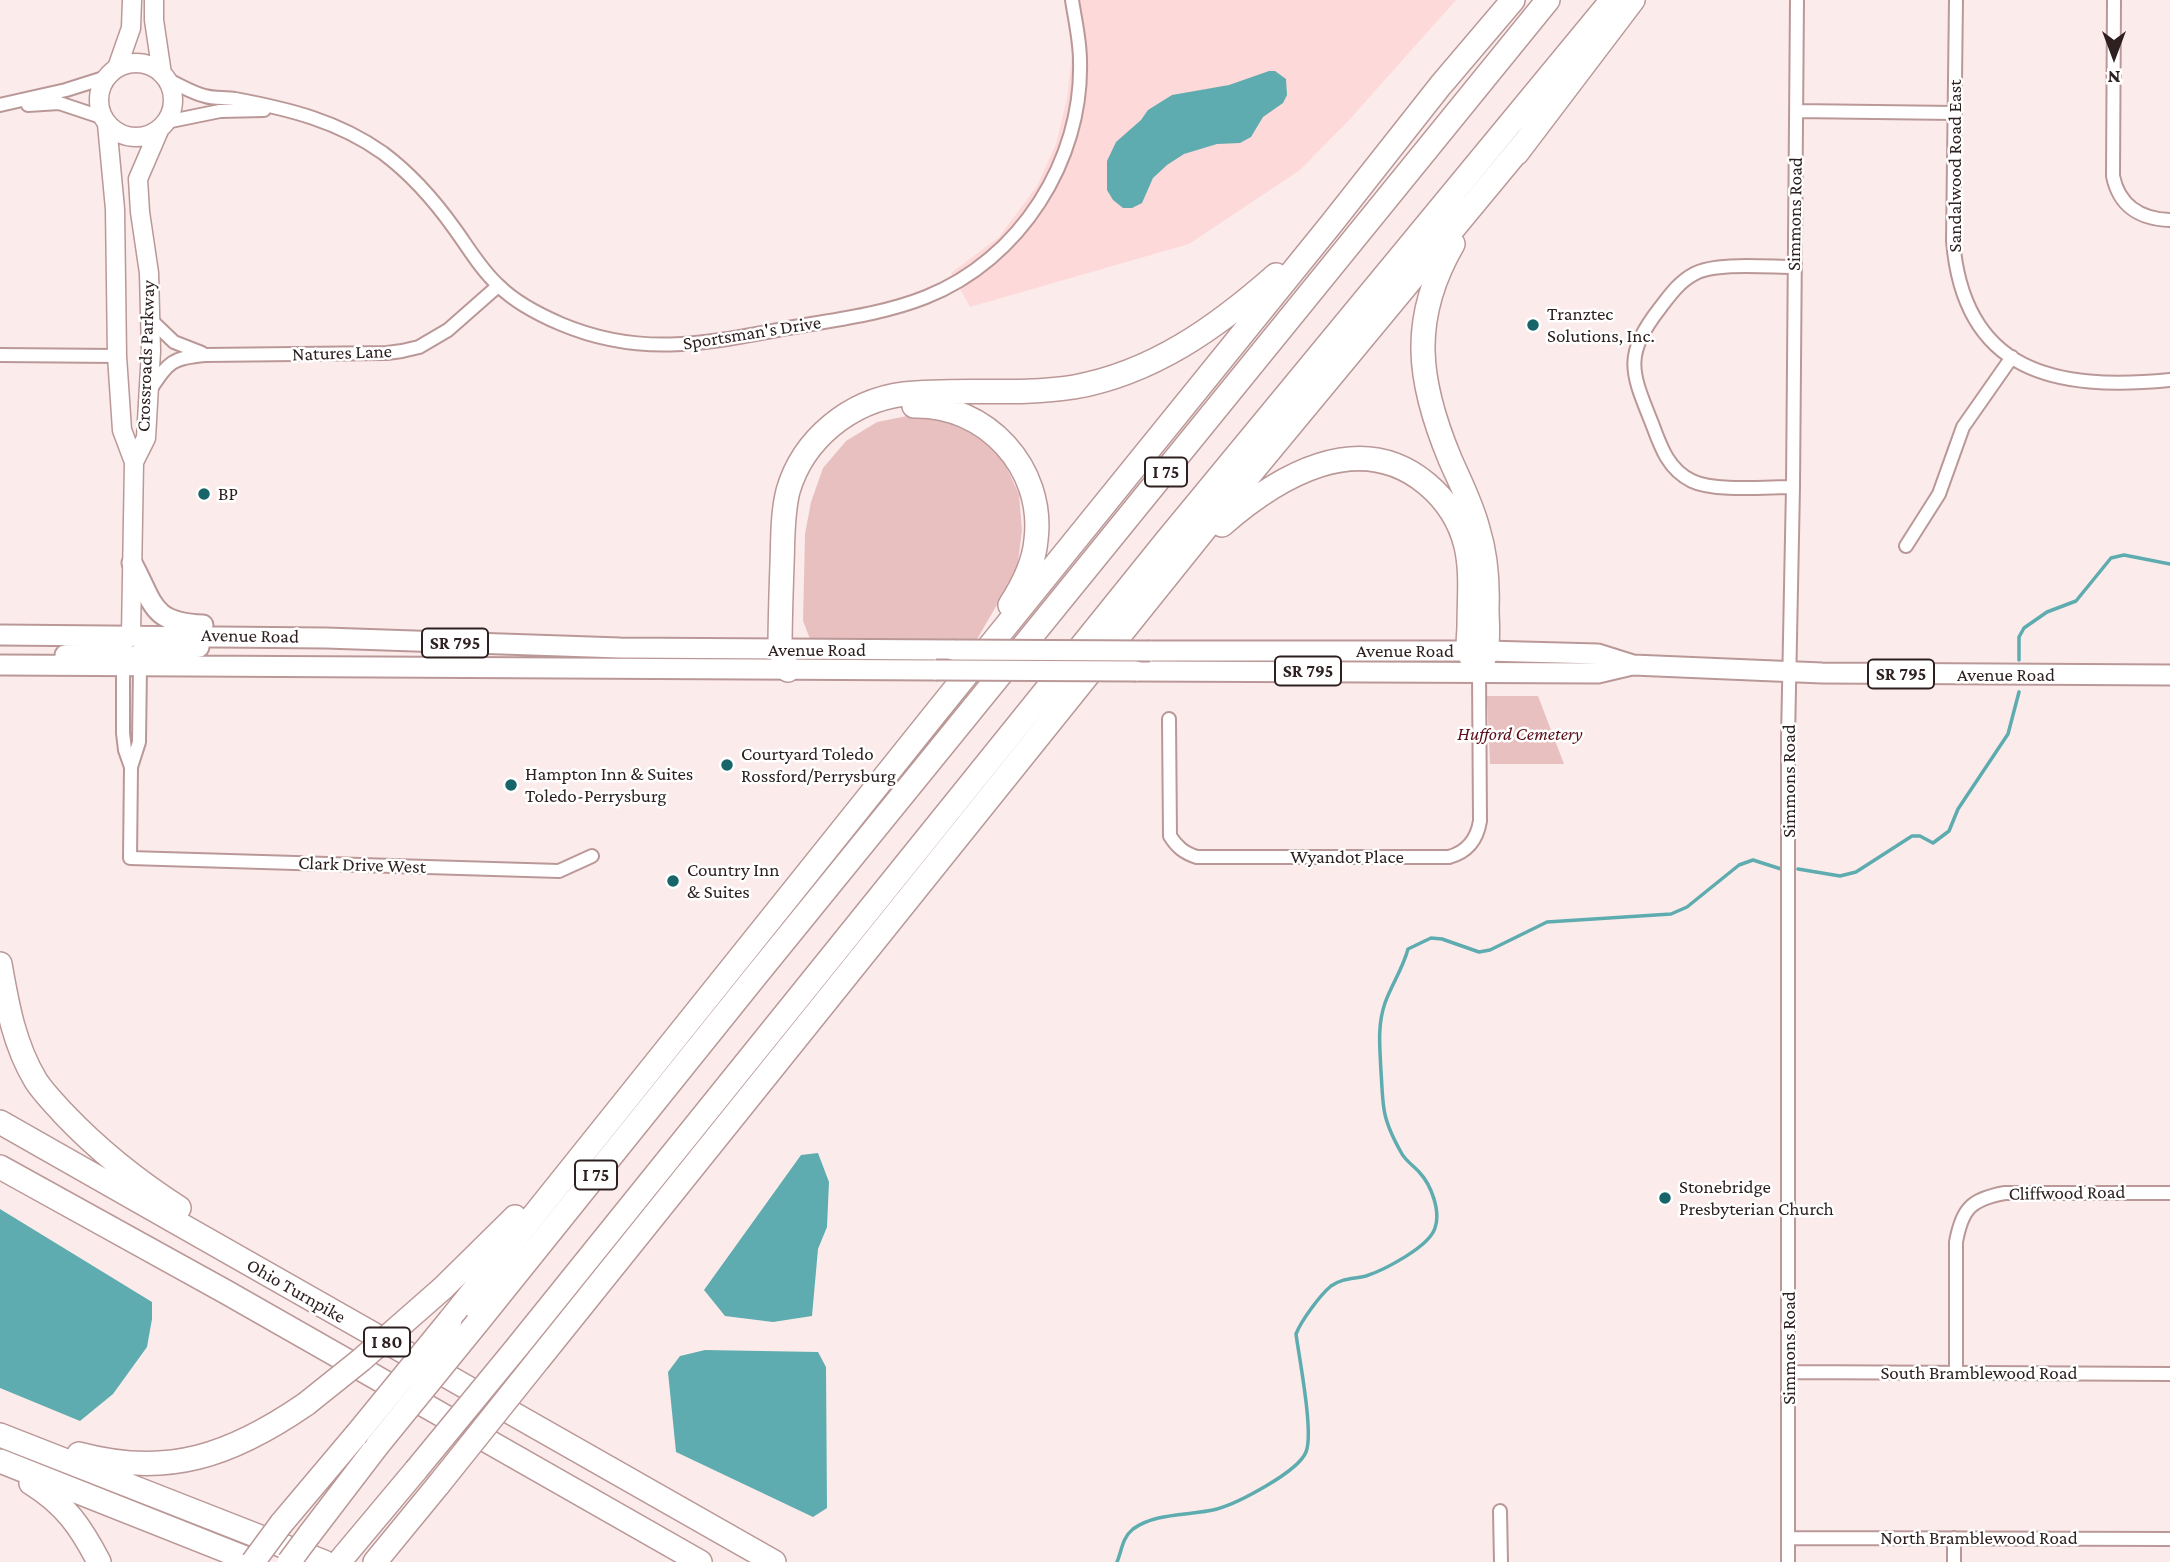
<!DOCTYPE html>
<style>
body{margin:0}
#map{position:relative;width:2170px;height:1562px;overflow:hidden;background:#fbeceb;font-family:"Crimson Pro",serif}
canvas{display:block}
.north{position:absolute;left:2079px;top:21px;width:70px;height:70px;-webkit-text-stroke:5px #fff;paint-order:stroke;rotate:180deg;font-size:19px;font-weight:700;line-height:28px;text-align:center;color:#2e2020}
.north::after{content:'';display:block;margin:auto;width:24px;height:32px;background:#2e2020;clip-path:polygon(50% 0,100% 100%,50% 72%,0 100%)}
</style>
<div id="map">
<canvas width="2170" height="1562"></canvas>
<div class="north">N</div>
</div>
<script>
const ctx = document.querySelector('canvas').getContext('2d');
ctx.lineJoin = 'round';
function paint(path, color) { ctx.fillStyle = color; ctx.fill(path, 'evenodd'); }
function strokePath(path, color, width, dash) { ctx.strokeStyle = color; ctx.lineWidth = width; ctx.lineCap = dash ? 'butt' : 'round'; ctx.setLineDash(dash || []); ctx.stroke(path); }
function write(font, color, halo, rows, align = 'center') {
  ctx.font = font + ' "Crimson Pro",serif'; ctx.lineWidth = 5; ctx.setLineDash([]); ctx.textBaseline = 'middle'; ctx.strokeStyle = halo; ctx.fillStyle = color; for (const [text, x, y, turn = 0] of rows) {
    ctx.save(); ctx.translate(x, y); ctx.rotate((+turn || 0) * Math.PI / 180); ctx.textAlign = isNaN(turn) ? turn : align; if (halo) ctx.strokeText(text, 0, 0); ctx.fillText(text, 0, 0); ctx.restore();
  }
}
const built = new Path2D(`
 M1065 0H1456L1351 118 1300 170 1189 244 970 307 951 273 999 237 1037 186 1056 144 1067 99 1072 53Z`);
const green = new Path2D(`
 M912 415 947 420 979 436 1004 462 1019 494 1022 530 1017 570 976 641 812 644 803 621 805 534 811 502 823 468 846 441 877 422Z
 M1487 696H1538L1564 764H1490Z`);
const water = new Path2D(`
 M1269 71H1275L1286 79 1287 95 1283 103 1263 117 1251 137 1240 143 1217 144 1184 154 1167 165 1153 178 1142 203 1132 208H1123L1113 200 1107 190V161L1116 142 1141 120 1148 110 1172 95 1229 85Z
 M818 1153 829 1182 827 1227 818 1249 812 1316 773 1322 725 1316 704 1290 801 1155Z
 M0 1209 152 1302V1319L147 1347 113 1394 80 1421 0 1388Z
 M705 1350 818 1352 826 1367 827 1508 813 1517 676 1452 668 1372 680 1356Z`);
const stream = new Path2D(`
 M2019 660V637L2024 628 2047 612 2076 601 2111 558 2124 555 2170 564
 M1798 869 1840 876 1856 872 1912 836H1920L1933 843 1949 831 1958 809 2008 734 2019 692
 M1117 1562C1122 1550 1122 1538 1133 1529 1156 1512 1190 1516 1217 1509 1238 1503 1298 1472 1306 1452 1314 1433 1299 1357 1296 1334 1301 1321 1320 1295 1331 1286 1342 1278 1354 1279 1366 1276 1384 1270 1429 1247 1435 1228 1441 1211 1431 1185 1420 1173 1414 1166 1406 1161 1402 1154 1394 1140 1386 1124 1384 1109 1382 1097 1382 1084 1381 1072 1380 1048 1377 1026 1385 1003 1392 984 1403 968 1408 949L1431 938 1442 939 1479 952 1490 950 1547 922 1671 914 1687 907 1739 865 1753 860 1781 869`);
const street = new Path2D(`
 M1956 0 1953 241C1964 373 2056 391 2170 380
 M2114 0 2113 176C2119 206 2140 219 2170 220
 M166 79C178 84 192 93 205 96 215 99 226 97 235 99 289 109 338 121 383 153 411 174 434 200 454 228 468 247 481 270 499 286 516 303 540 315 561 324 639 357 704 344 783 329 831 320 881 315 926 297 1020 260 1083 160 1080 61 1080 40 1075 20 1072 0
 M0 105 66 90 107 77
 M28 105 59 103 104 118
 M1796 111 1955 113
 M166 122 220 111 264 110
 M150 319 174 342 202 353
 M0 355 117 356
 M150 390C169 362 171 358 205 355L387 353 402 351 419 347 448 330 498 286
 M1793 487C1766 487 1715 492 1692 481 1669 470 1661 448 1653 426 1632 373 1622 357 1660 308 1670 295 1679 282 1694 274 1715 262 1768 267 1794 267
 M1906 546 1939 494 1963 427 2012 357
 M125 659 123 666V733L125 750 131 767 130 858 559 871 592 856
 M1169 719 1170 836C1177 847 1184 853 1197 857H1449C1467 852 1477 840 1480 821L1479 671
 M131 767 139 742 140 667 138 659
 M1788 1372 2170 1374
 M1956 1373V1242C1962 1209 1971 1199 2005 1193H2170
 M1500 1511 1501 1562
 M1789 1538 2170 1539
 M1788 1562V739L1793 487 1797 0
 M1954 1562V1538`);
const secondary = new Path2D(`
 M154 0V20L162 74
 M99 100a37 37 0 1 1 74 0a37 37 0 1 1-74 0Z
 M117 68 131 28 132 0
 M107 124 115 209 117 356 122 430 134 462 131 635
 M134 462 146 438 151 351 149 273 140 212 138 179 160 128`);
const primary = new Path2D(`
 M132 563C154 603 150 623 203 625
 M0 635 326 638 620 648 953 650
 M1150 651H1486L1598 654 1633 665 1822 673 2170 675
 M65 655 114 650 131 635
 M0 665 936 670
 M123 666 137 655 150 651 199 647
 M1136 671 1598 673 1632 665`);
const highway = new Path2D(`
 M1517 153 1633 0
 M1453 244C1409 320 1418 382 1450 459 1460 482 1472 505 1478 529 1486 555 1488 581 1487 608 1487 622 1489 638 1486 651 1485 658 1481 665 1479 671
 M914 406C986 404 1045 468 1036 540 1034 564 1023 585 1010 605
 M1222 525C1277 477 1359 427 1427 484 1446 500 1460 521 1466 546 1472 572 1469 599 1469 626 1469 634 1467 645 1469 652 1471 659 1476 665 1479 671
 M788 670 780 650C780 622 781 593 782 565 783 540 782 515 788 491 803 439 850 401 904 394 960 388 1017 396 1074 387 1153 373 1217 327 1276 275
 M0 964C7 1004 14 1045 36 1081 43 1092 54 1103 63 1113 98 1150 137 1181 179 1208
 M0 1122 774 1562
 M0 1167 226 1292 700 1562
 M443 1288 515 1217
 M450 1320 938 710 1332 223 1440 86 1513 0
 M477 1323 758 973 1548 0
 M518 1346 1167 540 1612 0
 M539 1359 1213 519 1525 142
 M0 1435 324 1562
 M79 1454C168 1478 232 1455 306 1404
 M0 1461 255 1562
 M31 1483C65 1504 81 1527 99 1562
 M281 1524 356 1435
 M309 1535 377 1446
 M339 1562 416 1470
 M375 1562 439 1484`);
const primaryBridge = new Path2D(`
 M953 650 1150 651
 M936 670 1136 671`);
const highwayBridge = new Path2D(`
 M306 1404 361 1360 443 1288
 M356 1435 450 1320
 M377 1446 477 1323
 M416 1470 518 1346
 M439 1484 539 1359
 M253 1562 281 1524
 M289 1562 309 1535`);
const markers = [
 [1533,325,7,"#176569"],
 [204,494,7,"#176569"],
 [727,765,7,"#176569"],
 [511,785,7,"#176569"],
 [673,881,7,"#176569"],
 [1665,1198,7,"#176569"]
];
const shields = [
 [1166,472,42],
 [455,643,66],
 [1308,671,66],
 [1901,674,66],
 [596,1175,42],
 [387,1342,46]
];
const shieldNames = [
 ["I 75",1166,472],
 ["SR 795",455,643],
 ["SR 795",1308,671],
 ["SR 795",1901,674],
 ["I 75",596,1175],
 ["I 80",387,1342]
];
const streetNames = [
 ["Sandalwood Road East",1955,166,-90],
 ["Simmons Road",1795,214,-89],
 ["Sportsman's Drive",752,333,-9],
 ["Natures Lane",342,353,-2],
 ["Crossroads Parkway",146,356,-88],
 ["Avenue Road",250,636,1],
 ["Avenue Road",817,650],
 ["Avenue Road",1405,651],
 ["Avenue Road",2006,675],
 ["Simmons Road",1789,781,-90],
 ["Wyandot Place",1347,857],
 ["Clark Drive West",362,865,2],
 ["Cliffwood Road",2067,1193,-1],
 ["Ohio Turnpike",296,1291,30],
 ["Simmons Road",1789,1348,-90],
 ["South Bramblewood Road",1979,1373],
 ["North Bramblewood Road",1979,1538]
];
const poiNames = [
 ["Tranztec",1547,314],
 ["Solutions, Inc.",1547,336],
 ["BP",218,494],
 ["Courtyard Toledo",741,754],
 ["Rossford/Perrysburg",741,776],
 ["Hampton Inn & Suites",525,774],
 ["Toledo-Perrysburg",525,796],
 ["Country Inn",687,870],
 ["& Suites",687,892],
 ["Stonebridge",1679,1187],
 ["Presbyterian Church",1679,1209]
];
const parkNames = [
 ["Hufford Cemetery",1520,734]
];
paint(built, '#fed9d9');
paint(green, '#e9c0c0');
paint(water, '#5eacaf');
strokePath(stream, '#5eacaf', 3.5);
strokePath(street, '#bb9898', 16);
strokePath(secondary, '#bb9898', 21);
strokePath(primary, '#bb9898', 23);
strokePath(highway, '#bb9898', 26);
strokePath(street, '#fff', 12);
strokePath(secondary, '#fff', 18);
strokePath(primary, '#fff', 19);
strokePath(highway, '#fff', 23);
strokePath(primaryBridge, '#bb9898', 23, []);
strokePath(highwayBridge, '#bb9898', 26, []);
strokePath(primaryBridge, '#fff', 19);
strokePath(highwayBridge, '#fff', 23);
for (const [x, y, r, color] of markers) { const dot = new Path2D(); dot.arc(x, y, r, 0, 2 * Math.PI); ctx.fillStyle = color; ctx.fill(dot); strokePath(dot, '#fff', 2.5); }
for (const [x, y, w] of shields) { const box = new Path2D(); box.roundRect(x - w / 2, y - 14.5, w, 29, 5); ctx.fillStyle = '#fff'; ctx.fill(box); strokePath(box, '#2e2020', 2); }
write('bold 18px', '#2e2020', null, shieldNames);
write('19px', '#2e2020', '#fff', streetNames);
write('19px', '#2e2020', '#fff', poiNames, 'left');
write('italic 19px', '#590e19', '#fff', parkNames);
</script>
